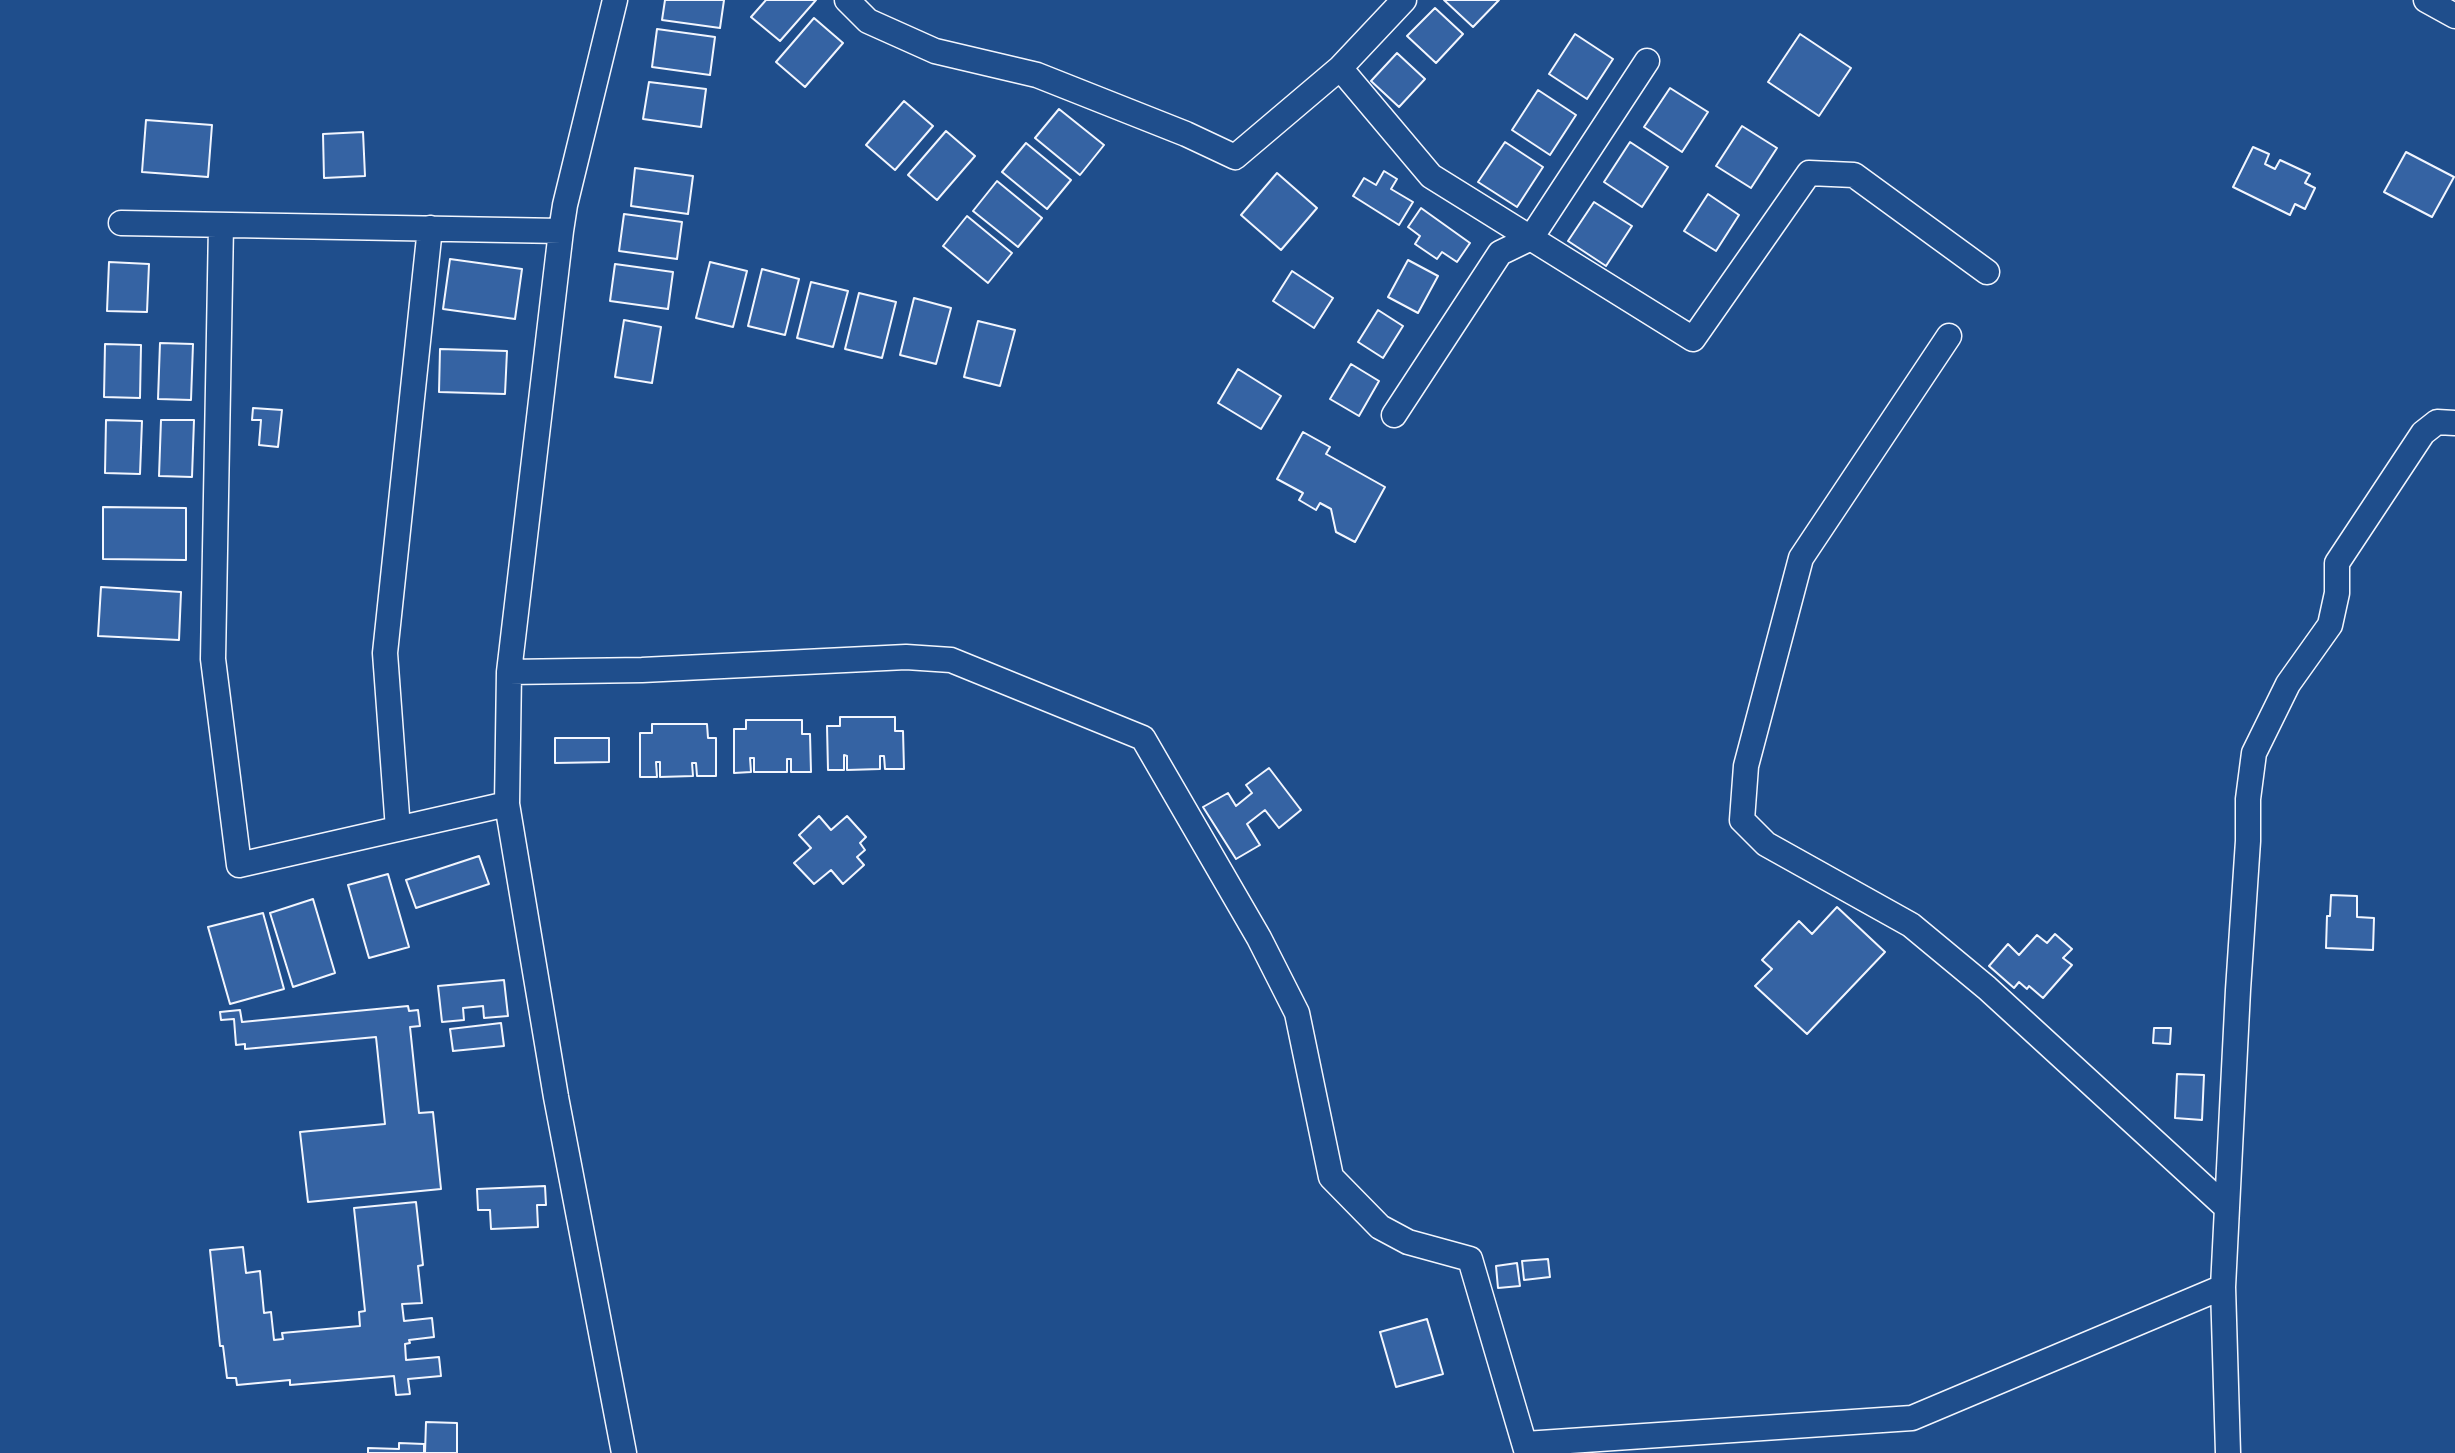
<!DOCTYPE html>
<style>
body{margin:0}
canvas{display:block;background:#1f4e8c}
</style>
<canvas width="2455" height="1453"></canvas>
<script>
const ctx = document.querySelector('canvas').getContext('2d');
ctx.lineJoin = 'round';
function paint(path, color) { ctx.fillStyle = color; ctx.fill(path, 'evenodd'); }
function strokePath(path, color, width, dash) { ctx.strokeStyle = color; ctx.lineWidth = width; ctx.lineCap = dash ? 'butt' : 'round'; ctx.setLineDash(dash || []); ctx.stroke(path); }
const building = new Path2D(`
 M665 0H724L720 28 662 20Z
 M766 0H816L780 41 751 17Z
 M1444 0H1499L1473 27Z
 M1435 8 1463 34 1436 63 1407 36Z
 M814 18 843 43 805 87 776 62Z
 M657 29 715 37 710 75 652 67Z
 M1575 34 1613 59 1587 99 1549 74Z
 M1800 34 1851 68 1819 116 1768 82Z
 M1397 53 1425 79 1399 107 1371 81Z
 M649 82 706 89 701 127 643 119Z
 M1670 88 1708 112 1682 152 1644 127Z
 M1538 90 1576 115 1550 155 1512 130Z
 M904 101 933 126 895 170 866 145Z
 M1059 109 1104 145 1080 175 1035 138Z
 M146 120 212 125 208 177 142 172Z
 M1742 126 1777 148 1751 188 1716 166Z
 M946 131 975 156 937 200 908 175Z
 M363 132 365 176 324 178 323 134Z
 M1505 142 1543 167 1517 207 1478 182Z
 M1630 142 1668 167 1642 207 1604 182Z
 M1026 143 1071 180 1047 209 1002 172Z
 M2253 147 2269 154 2265 164 2275 169 2280 160 2310 174 2305 183 2315 188 2305 209 2295 204 2290 215 2233 187Z
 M2406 152 2454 177 2432 217 2384 192Z
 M635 168 693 176 688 214 631 206Z
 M1384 171 1397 179 1391 189 1413 202 1399 225 1353 196 1364 178 1376 185Z
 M1277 173 1317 208 1281 250 1241 215Z
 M997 181 1042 218 1018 247 973 211Z
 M1708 194 1739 215 1716 251 1684 231Z
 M1594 202 1632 226 1606 266 1568 241Z
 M1421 208 1470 243 1457 262 1442 252 1437 259 1415 244 1420 236 1408 227Z
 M624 214 682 222 677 259 619 251Z
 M967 216 1012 253 988 283 943 246Z
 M450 259 522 269 515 319 443 309Z
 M1408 260 1438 276 1418 313 1388 297Z
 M109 262 149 264 147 312 107 311Z
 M710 262 747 271 733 327 696 318Z
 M615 264 673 272 668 309 610 301Z
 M762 269 799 279 785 335 748 326Z
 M1292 271 1333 298 1314 328 1273 301Z
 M811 282 848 291 833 347 797 338Z
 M859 293 896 302 882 358 845 349Z
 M914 298 951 308 936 364 900 355Z
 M1378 310 1403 326 1383 358 1358 342Z
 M624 320 661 327 652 383 615 377Z
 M978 321 1015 330 1000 386 964 377Z
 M160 343 193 344 191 400 158 399Z
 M105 344 141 345 140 398 104 397Z
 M440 349 507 351 505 394 439 392Z
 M1351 364 1379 381 1359 416 1330 399Z
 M1238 369 1281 396 1261 429 1218 403Z
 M253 408 282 410 278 447 259 445 261 420H252Z
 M106 420 142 421 140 474 105 473Z
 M161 420H194L192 477 159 476Z
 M1303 432 1330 447 1326 454 1385 487 1355 542 1336 532 1331 509 1320 503 1316 510 1299 500 1303 493 1277 479Z
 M103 507 186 508V560L103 559Z
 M101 587 181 592 179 640 98 636Z
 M840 717H895V731H903L904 769H885L884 756H880V769L847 770V756L844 755V770H828L827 726H840Z
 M746 720H802V734H810L811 772H791V759H787V772H754V758H750L751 772 734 773V729H746Z
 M652 724H707L708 738H716V776H697L696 763H692L693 776 660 777V762H656L657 777H640V733H652Z
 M555 738H609V762L555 763Z
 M1269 768 1301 810 1279 828 1265 810 1247 824 1260 845 1236 859 1203 807 1228 793 1236 806 1252 793 1246 785Z
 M819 816 831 830 847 816 866 837 860 843 865 850 857 857 864 865 843 884 831 870 814 884 794 863 811 848 799 835Z
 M479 856 489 884 416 908 406 880Z
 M388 874 409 947 369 958 348 885Z
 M2331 895 2357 896V917L2374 918 2373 950 2326 948 2327 916H2330Z
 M313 899 335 973 293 987 270 913Z
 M1837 907 1885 952 1807 1034 1755 986 1772 969 1762 960 1799 921 1812 934Z
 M263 913 284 989 230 1004 208 927Z
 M2055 934 2072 949 2063 958 2072 965 2043 998 2029 986 2027 989 2019 982 2014 988 1989 966 2008 944 2019 955 2037 935 2047 943Z
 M504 980 508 1016 484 1018 483 1006 463 1008 464 1020 442 1022 438 986Z
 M408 1006 409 1011 418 1010 420 1026 410 1027 419 1113 433 1112 441 1189 308 1202 300 1132 385 1124 376 1037 245 1049V1044L236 1045 234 1019 221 1020 220 1012 240 1010 242 1022Z
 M501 1023 504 1046 453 1051 450 1029Z
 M2154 1028H2171L2170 1044 2153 1043Z
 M2177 1074 2204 1075 2202 1120 2175 1118Z
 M545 1186 546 1205H537L538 1227 491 1229 490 1210H478L477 1189Z
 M416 1202 423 1265 418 1266 422 1303 402 1304 404 1321 432 1318 434 1337 409 1340 410 1343 405 1344 406 1360 439 1357 441 1376 408 1379 410 1394 396 1395 394 1376 290 1385V1380L237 1385 236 1378H227L223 1346H220L210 1250 243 1247 246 1273 260 1271 264 1313 271 1312 274 1340 283 1339 282 1333 360 1326 359 1312 365 1311 354 1208Z
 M1548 1259 1550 1277 1524 1280 1522 1261Z
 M1517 1263 1520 1286 1498 1288 1496 1266Z
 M1427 1319 1443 1374 1396 1387 1380 1332Z
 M426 1422 457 1423V1453H425Z
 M399 1443 424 1444V1453H368V1448L399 1449Z`);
const minor = new Path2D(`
 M615 0 565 205 561 231 509 672 507 804 556 1097 624 1453
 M847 0 868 21 935 51 1037 75 1186 134 1235 157 1340 68 1431 176 1693 339 1809 173 1854 175 1987 272
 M2426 0 2455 16
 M1340 68 1404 0
 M121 223 561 231
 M221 225 213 659 239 865 507 804
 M1949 336 1801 558 1746 766 1742 820 1766 844 1911 925 1987 988 2227 1208
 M1394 415 1500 253 1531 238 1647 61
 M509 672 642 670 906 657 951 660 1143 738 1259 938 1297 1013 1331 1177 1380 1227 1408 1242 1470 1259 1527 1453
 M398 829 385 653 430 228
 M1525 1444 1912 1418 2223 1287
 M2228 1453 2223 1287 2238 990 2248 841V799L2254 753 2288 684 2330 625 2337 593V563L2423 433 2437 422 2455 423`);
paint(building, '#3563a3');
strokePath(building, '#f2f6ff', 2);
strokePath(minor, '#f2f6ff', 27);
strokePath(minor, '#1f4e8c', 24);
</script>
